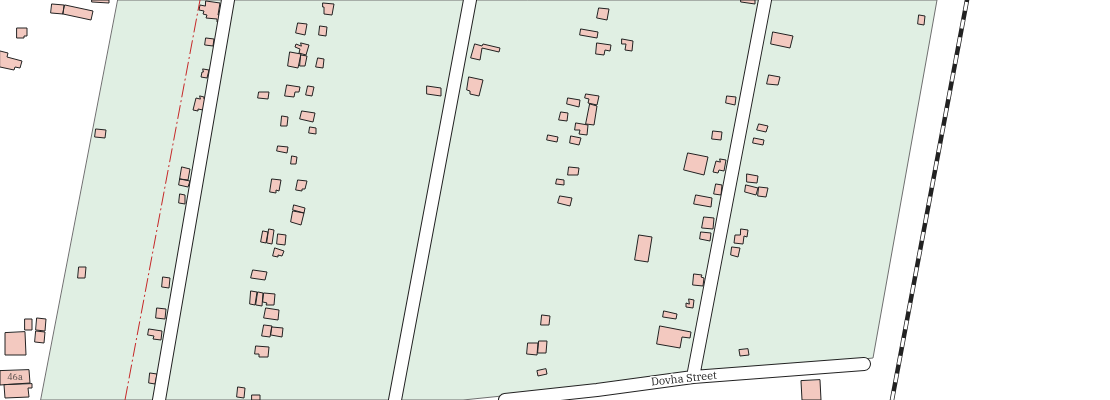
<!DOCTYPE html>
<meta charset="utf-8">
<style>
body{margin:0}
canvas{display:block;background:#fff}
</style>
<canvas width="1110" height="400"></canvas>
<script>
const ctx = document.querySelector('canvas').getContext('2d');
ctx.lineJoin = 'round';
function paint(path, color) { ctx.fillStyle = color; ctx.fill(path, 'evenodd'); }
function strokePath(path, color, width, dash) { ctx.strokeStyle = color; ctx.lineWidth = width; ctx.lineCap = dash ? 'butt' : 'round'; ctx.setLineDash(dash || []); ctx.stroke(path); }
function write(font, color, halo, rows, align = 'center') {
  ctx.font = font + ' "IBM Plex Serif",serif'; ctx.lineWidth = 3; ctx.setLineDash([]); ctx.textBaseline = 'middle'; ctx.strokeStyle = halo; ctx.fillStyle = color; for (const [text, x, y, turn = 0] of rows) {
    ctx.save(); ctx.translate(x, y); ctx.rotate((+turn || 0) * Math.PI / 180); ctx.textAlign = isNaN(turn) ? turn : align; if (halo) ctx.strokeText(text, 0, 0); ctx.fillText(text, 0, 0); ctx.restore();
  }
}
const green = new Path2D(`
 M118 0H937L873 358 463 400H41Z`);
const building = new Path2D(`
 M92 0H109V3L92 2Z
 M741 0H755V4L741 2Z
 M206 1 220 3 218 15H221L220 22H217V19L206 18 207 15 203 14 204 11 199 10 200 5 205 6Z
 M323 3 334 4 332 15 324 14V7H323Z
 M52 4 64 5 63 14 51 13Z
 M65 5 93 11 91 20 63 14Z
 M599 8 609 9 607 20 597 18Z
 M919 15 925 16 924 25 918 24Z
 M298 23 307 24 305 35 296 33Z
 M320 26 327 27 326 36 319 35Z
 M17 28H27V36H24V38H17Z
 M581 29 598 32 597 38 580 35Z
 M773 32 793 36 790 48 771 44Z
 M206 38 214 39 213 46 205 45Z
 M622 39 633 41 632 51 625 50 626 44H622Z
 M301 43 309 45 306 55 299 53 300 49 295 47 296 44 301 46Z
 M597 43 611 45 610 51 605 50 604 55 596 54Z
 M475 44 482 46 483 44 500 48 499 52 482 48 480 60 471 58Z
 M0 51 8 53 7 57 22 61 20 68 15 67 14 70 0 67Z
 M290 52 301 54 298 68 288 66Z
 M301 55 307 56 305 66H300Z
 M318 58 324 59 323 68 316 67Z
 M203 69 209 70 207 78 201 77 202 72H203Z
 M769 75 780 77 778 85 767 84Z
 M469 77 483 80 479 96 470 94V91L467 90Z
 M287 85 300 87 299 92H295L294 97 285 96Z
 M308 86 314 87 312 96 306 95Z
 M427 86 441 88V96L427 94Z
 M259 92H269L268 99 258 98Z
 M586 94 599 96 597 105 588 103 589 99 585 98Z
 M200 96 204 97V99L206 100 203 110 198 109V111L193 110 196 98 200 99Z
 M727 96 736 97 735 105 726 103Z
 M568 98 580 100 579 107 567 104Z
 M590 104 597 106 594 125 586 124Z
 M302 111 315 113 313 122 300 119Z
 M561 112 568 113 567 121 559 120Z
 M282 116 288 117 287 126H281Z
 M576 123 588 125 587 135 579 134 580 130H575Z
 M759 124 768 126 766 132 757 130Z
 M310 127 316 128V134L309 133Z
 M96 129 106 130 105 138 95 137Z
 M713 131 722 132 721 140 712 139Z
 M548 135 558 137 557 142 547 140Z
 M571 136 581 138 579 145 570 143Z
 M754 138 764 140 763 145 753 143Z
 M278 146 288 147 287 153 277 151Z
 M688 153 708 157 704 175 684 170Z
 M292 156 297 157 296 164H291Z
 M720 159 726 160 724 171 719 170 718 173 713 172 716 161 720 162Z
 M182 167 190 169 188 180 180 179Z
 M569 167 579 168 578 175H568Z
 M747 174 758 176 757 183 747 182Z
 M180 179 190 181 188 187 179 185Z
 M272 179 281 180 279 191 276 190V193L270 192Z
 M557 179 564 180V185L556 184Z
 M298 180 307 181 305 189H302V191L296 190Z
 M716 184 722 185 721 195 714 194Z
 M746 185 758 188 756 195 745 192Z
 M759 187 768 188 766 197 758 196Z
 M180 194 185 195V204L179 203Z
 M696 195 712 198 711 207 694 204Z
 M560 196 572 198 570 206 558 203Z
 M294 205 305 208 304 213 293 210Z
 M293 211 304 213 301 225 291 222Z
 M704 217 714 218 713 229 702 228Z
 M269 229 274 230 272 244 267 243Z
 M741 229 748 230 747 237 744 236 743 244 734 243 735 235H740Z
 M263 231 268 232 266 243 261 242Z
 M701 232 711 233 710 241 700 239Z
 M278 234 286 235 285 245 277 244Z
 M639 235 652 237 648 262 635 260Z
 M732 247 740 248 738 257 731 255Z
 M275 248 284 251 282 256 278 255V257L273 256Z
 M79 267H86L85 278H78Z
 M253 270 267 272 265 280 251 278Z
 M694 274 702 275 701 277 704 278 703 286 693 285Z
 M163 277 170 278 169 288 162 287Z
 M251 291 257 292 255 305 250 304Z
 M258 292 263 293 262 306 256 305Z
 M264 293 275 294 274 305H266L267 303 263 302Z
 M689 299 694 300 693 308 686 307V303L689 304Z
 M157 308 166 309 165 319 156 318Z
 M266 308 279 310 278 320 264 318Z
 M664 311 677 314 676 319 663 317Z
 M542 315 550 316 549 325H541Z
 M37 318 46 319 45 331 36 330Z
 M25 319H32V330H25Z
 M264 325 272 326 270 337 262 336Z
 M660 326 691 332 690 338 682 337 680 348 657 344Z
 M272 327 283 328 282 337 271 335Z
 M149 329 162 331 161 340 153 339 154 336 148 335Z
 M36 331 45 332 44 343 35 342Z
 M25 332 26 355H5V333Z
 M539 341H547L546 353H538Z
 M528 343H538L537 355 527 354Z
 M256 346 269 347 268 357H259V354H255Z
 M748 349 749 355 740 356 739 350Z
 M546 369 547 374 538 376 537 371Z
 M29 370 30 383 0 385V371Z
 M150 373 157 374 155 384 149 383Z
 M820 380 821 400H802L801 381Z
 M32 384V388H28L29 397 5 398 4 385Z
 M238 387 245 388 244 398 237 397Z
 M252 395H260V400H252Z`);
const street = new Path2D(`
 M693 377 765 0
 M159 400 228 0
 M395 400 470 0
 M505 400 597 390 693 377 864 364`);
const rail = new Path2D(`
 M892 400 967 0`);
const power = new Path2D(`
 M125 400 200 0`);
const numberNames = [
 ["46а",15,377]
];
const streetNames = [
 ["Dovha Street",684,379,-6]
];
paint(green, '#e0efe3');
strokePath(green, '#6f6f6f', 1);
paint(building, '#f3c9c0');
strokePath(building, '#222', 1);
strokePath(street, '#222', 14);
strokePath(street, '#fff', 12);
strokePath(rail, '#222', 4.5);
strokePath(rail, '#fff', 3, [9]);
strokePath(power, '#c62828', 1, [14, 3, 2, 3]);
write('9px', '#564c4a', null, numberNames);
write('11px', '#222', '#fff', streetNames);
</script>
